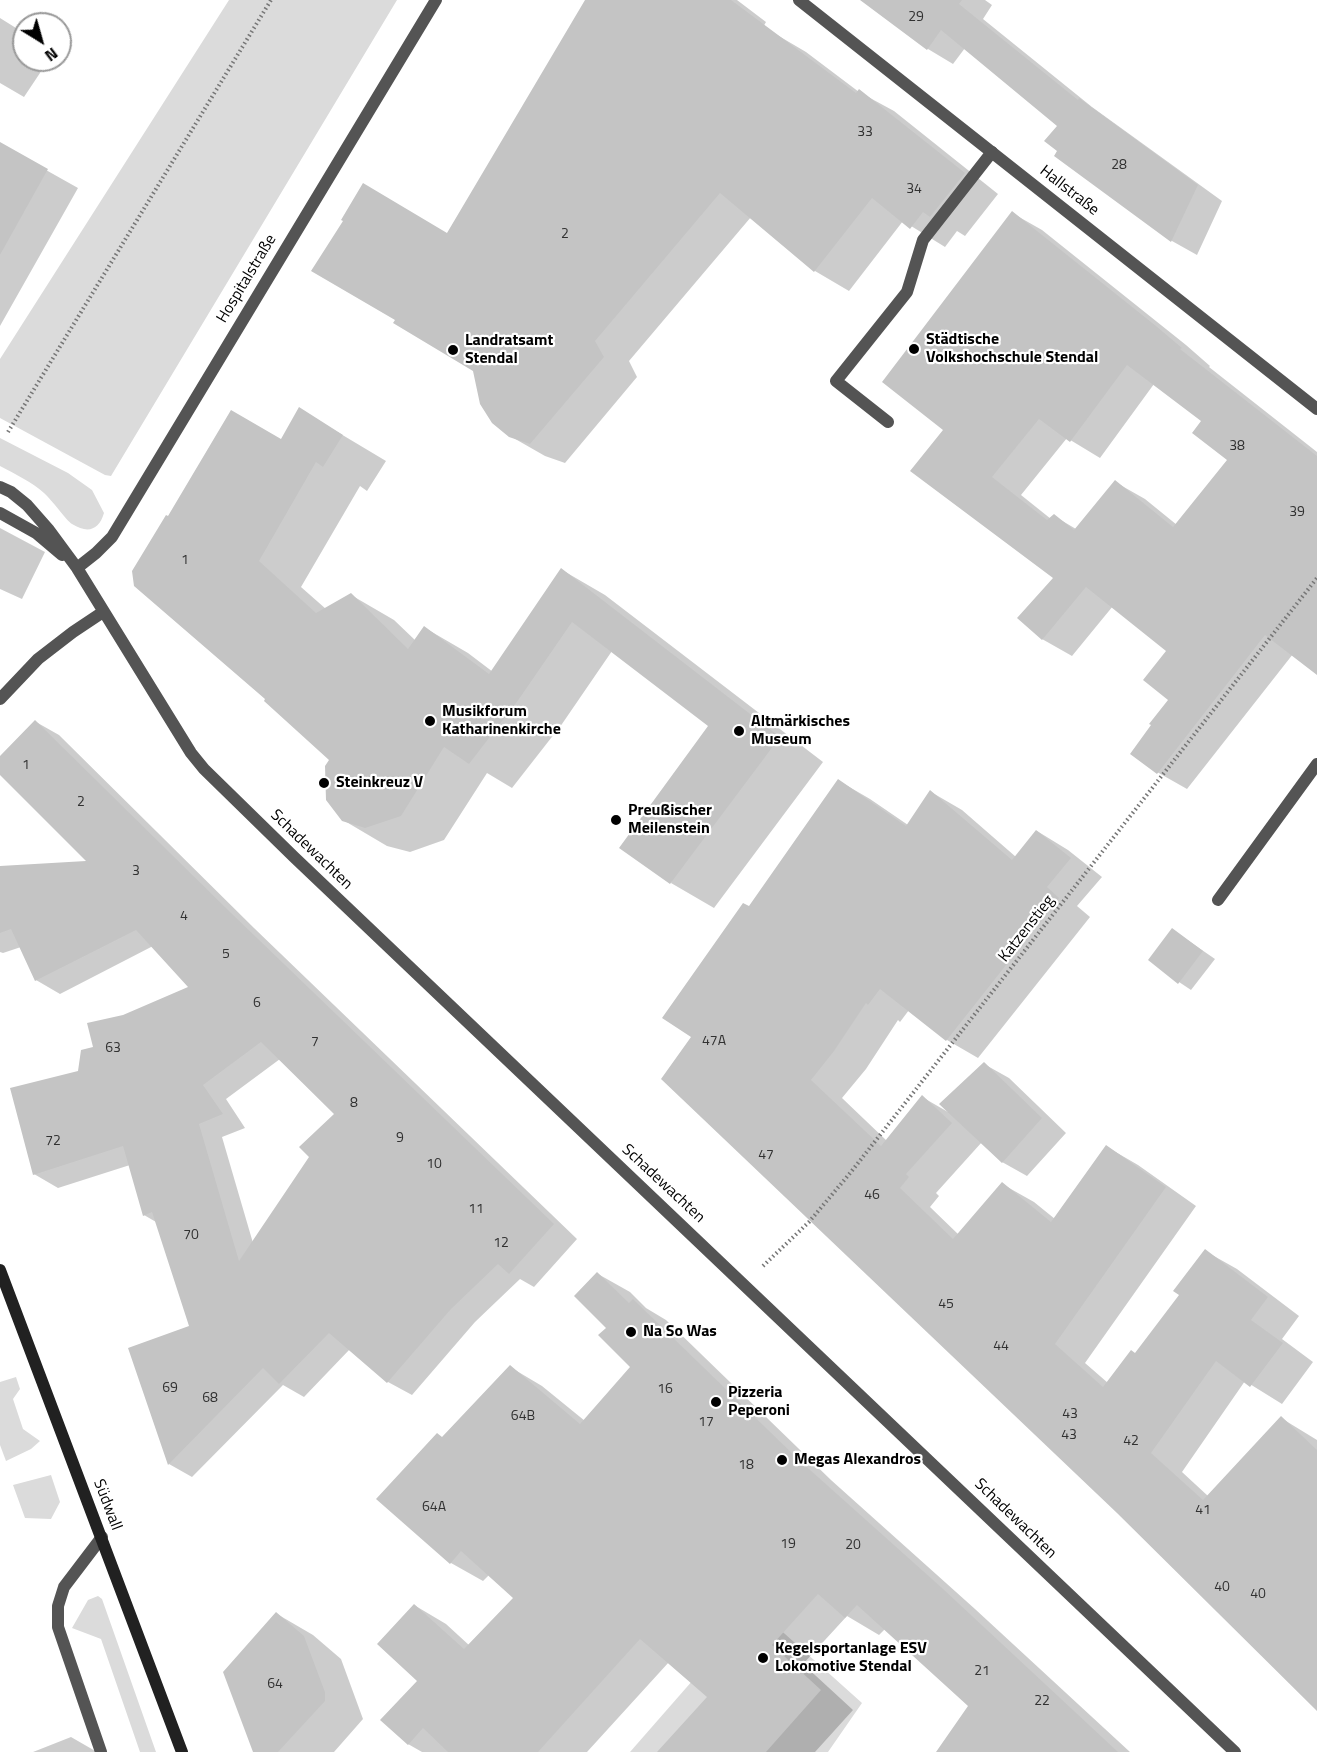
<!DOCTYPE html>
<meta charset="utf-8">
<style>
body{margin:0}
#map{position:relative;width:1317px;height:1752px;overflow:hidden;background:#fff;font-family:"Titillium Web",sans-serif}
canvas{display:block}
.north{position:absolute;left:12px;top:12px;width:60px;height:60px;box-sizing:border-box;background:#fff;border:2px solid #999;border-radius:50%;rotate:143deg;font-size:16px;font-weight:700;line-height:24px;text-align:center;color:#000}
.north::after{content:'';display:block;margin:auto;width:21px;height:27px;background:#000;clip-path:polygon(50% 0,100% 100%,50% 72%,0 100%)}
</style>
<div id="map">
<canvas width="1317" height="1752"></canvas>
<div class="north">N</div>
</div>
<script>
const ctx = document.querySelector('canvas').getContext('2d');
ctx.lineJoin = 'round';
function paint(path, color) { ctx.fillStyle = color; ctx.fill(path, 'evenodd'); }
function strokePath(path, color, width, dash) { ctx.strokeStyle = color; ctx.lineWidth = width; ctx.lineCap = dash ? 'butt' : 'round'; ctx.setLineDash(dash || []); ctx.stroke(path); }
function write(font, color, halo, rows, align = 'center') {
  ctx.font = font + ' "Titillium Web",sans-serif'; ctx.lineWidth = 4.5; ctx.setLineDash([]); ctx.textBaseline = 'middle'; ctx.strokeStyle = halo; ctx.fillStyle = color; for (const [text, x, y, turn = 0] of rows) {
    ctx.save(); ctx.translate(x, y); ctx.rotate((+turn || 0) * Math.PI / 180); ctx.textAlign = isNaN(turn) ? turn : align; if (halo) ctx.strokeText(text, 0, 0); ctx.fillText(text, 0, 0); ctx.restore();
  }
}
const green = new Path2D(`
 M229 0H397L111 476 105 475 0 418V359Z
 M0 438 68 473 92 490 104 513C99 530 88 534 72 524 67 521 52 500 44 493 32 482 15 474 0 466Z
 M16 1377 20 1389 13 1399 23 1429 40 1441 31 1449 6 1461 0 1445V1382Z
 M51 1475 60 1502 51 1519 25 1518 13 1485Z
 M98 1596 102 1599 156 1752H140L101 1639 72 1628 88 1600Z
 M756 1608 862 1703 828 1752H630Z`);
const shadow = new Path2D(`
 M587 0H737L766 22 735 75 772 32 806 52 859 92 894 111 998 194 965 236 957 231 945 247 903 221 849 291 815 271 751 217 629 361 637 377 565 463 545 456 510 436 447 234Z
 M863 0H985L992 5 983 19 1092 107 1222 201 1197 255 1172 241 1056 156 1059 151V126L965 48 953 64 928 49Z
 M0 18 24 33V60H41L46 64 24 97 0 83Z
 M5 147 78 188 0 326V155Z
 M1012 213 1042 230 1186 345 1210 366 1209 367 1317 452V673L1293 654 1187 789 1157 772 1170 700 1169 651 1113 606 1072 656 1042 639 1055 577 945 430ZM1154 384 1203 421 1229 460 1177 525 1145 499 1115 482 1076 529 1054 516 1051 519 1021 495 1067 438 1100 458Z
 M299 409 386 461 367 491 360 486 301 587 326 609 351 595 394 620 416 641 425 628 468 653 493 672 562 570 605 595 823 762 714 908 671 883 710 726 612 651 562 724 512 788 487 773 444 840 410 852 387 846 343 820 331 760 267 699 168 518 281 441Z
 M0 528 45 552 22 599 0 589Z
 M36 722 59 735 254 928 577 1239 534 1287 520 1279 475 1322 412 1395 388 1382 350 1349 304 1397 283 1385 192 1477 169 1464 191 1327 156 1222 144 1215 130 1165 58 1188 34 1174 79 1072 95 1048 123 1017 191 987 153 946 60 994 36 980 21 947 3 953 0 952V868L89 862 0 773V759ZM280 1059 337 1114 311 1157 253 1243 222 1137 245 1128 226 1099Z
 M839 781 870 799 908 825 931 792 962 810 1016 857 1037 831 1068 850 1102 877 1077 906 1090 917 978 1058 947 1040 909 1010 900 1022 898 1020 866 1069 842 1098 887 1141 922 1097 948 1112 984 1064 1009 1078 1066 1133 1027 1176 1002 1162 982 1142 936 1193 939 1196 930 1207 959 1235 1002 1184 1034 1202 1055 1219 1107 1147 1138 1165 1196 1206 1085 1363 1108 1383 1136 1354 1181 1295 1205 1251 1237 1269 1299 1316 1282 1339 1313 1362 1282 1404 1245 1381 1182 1472 1208 1496 1281 1418 1317 1440V1710L693 1037 750 908Z
 M1173 930 1215 959 1191 990 1179 982Z
 M598 1274 630 1292 646 1308 666 1320 831 1480 975 1609 1130 1752H938L970 1706 885 1629 879 1635 847 1616 803 1664 853 1710 815 1752H659L709 1697 669 1662 587 1752H422L408 1744 420 1681 414 1605 446 1624 470 1646 515 1598 489 1575 483 1581 451 1563 443 1438 510 1367 542 1386 585 1421 632 1367 608 1327Z
 M277 1614 313 1635 341 1659 363 1719 334 1752H255Z
 M71 1737 97 1752H33Z`);
const building = new Path2D(`
 M585 0H731L856 93 859 89 965 173 930 217 923 212 910 229 872 198 814 272 720 193 595 341 604 357 530 444 509 437 492 423 480 404 473 371 393 323 395 320 311 271 343 221 341 220 363 183 447 233Z
 M860 0H962L959 4 1078 100 1079 98 1198 185 1171 242 1054 156 1057 151 1044 141 1057 126 941 30 927 50Z
 M0 142 48 169 0 255Z
 M1012 211 1156 326 1182 348 1180 349 1317 456V675L1265 635 1157 774 1130 754 1151 725 1149 724 1168 700 1143 680 1166 651 1086 587 1042 640 1017 618 1053 578 910 471 943 430 882 382ZM1127 365 1201 421 1192 433 1227 460 1173 527 1115 480 1074 530 1054 514 1047 520 992 477 1039 419 1070 442Z
 M299 407 343 435 323 467 316 462 259 561 316 613 351 593 408 649 424 626 489 674 561 568 780 737 670 884 619 848 708 726 572 622 519 699 469 764 444 747 401 816 365 828 342 821 326 800 325 766 329 760 264 701 265 699 134 586 132 571 166 515 168 516 231 410 281 439Z
 M35 720 230 912 554 1224 509 1274 498 1264 451 1309 387 1383 329 1333 279 1384 263 1368 168 1465 128 1348 189 1326 152 1212 143 1216 123 1146 33 1175 10 1088 78 1071 81 1050 93 1047 87 1023 123 1015 188 987 136 930 35 981 11 929 0 933V866L86 861 0 775V756ZM261 1042 334 1114 299 1147 309 1157 239 1261 199 1124 223 1114 203 1085Z
 M838 779 906 826 930 790 1012 860 1036 830 1071 858 1047 887 1059 898 946 1041 880 989 868 1005 866 1003 834 1051 811 1080 881 1146 922 1095 952 1123 906 1174 909 1177 900 1188 953 1239 1002 1182 1051 1222 1106 1145 1166 1187 1055 1344 1103 1387 1131 1350 1135 1353 1179 1295 1173 1291 1205 1249 1268 1297 1251 1320 1283 1343 1250 1387 1216 1361 1151 1453 1203 1500 1281 1416 1317 1450V1711L1117 1513 661 1079 691 1037 662 1018 743 903 749 906Z
 M1172 928 1203 951 1178 984 1148 960Z
 M984 1062 1042 1118 1002 1163 939 1104Z
 M597 1272 629 1303 633 1299 799 1460 942 1588 1118 1752H936L968 1706 857 1605 845 1618 818 1594 772 1645 821 1690 766 1752H657L707 1697 640 1639 538 1752H448L423 1728 408 1745 380 1720 417 1681 377 1644 414 1604 464 1649 513 1598 461 1551 450 1564 376 1499 437 1433 442 1437 510 1365 580 1424 630 1367 598 1335 606 1328 574 1296Z
 M276 1612 304 1636 325 1692V1701L278 1752H253L223 1672Z`);
const path = new Path2D(`
 M8 432 271 0
 M763 1266 809 1222 851 1172 1317 578`);
const lane = new Path2D(`
 M888 422 836 381 907 292 923 240 992 152
 M1218 900 1317 764`);
const street = new Path2D(`
 M799 0 1317 409
 M0 487 11 492 27 505 49 530 77 568 191 753 204 769 294 857 1235 1752
 M0 513 36 533 62 555
 M77 568 96 553 112 537 436 0
 M0 699 38 659 73 632 103 612
 M101 1752 58 1627V1606L64 1587 102 1537`);
const secondary = new Path2D(`
 M0 1270 182 1752`);
const markers = [
 [914,349,6,"#000"],
 [453,350,6,"#000"],
 [430,721,6,"#000"],
 [739,731,6,"#000"],
 [324,783,6,"#000"],
 [616,820,6,"#000"],
 [631,1332,6,"#000"],
 [716,1402,6,"#000"],
 [782,1460,6,"#000"],
 [763,1658,6,"#000"]
];
const numberNames = [
 ["29",916,18],
 ["33",865,133],
 ["28",1119,166],
 ["34",914,190],
 ["2",565,235],
 ["38",1237,447],
 ["39",1297,513],
 ["1",185,561],
 ["1",26,766],
 ["2",81,803],
 ["3",136,872],
 ["4",184,917],
 ["5",226,955],
 ["6",257,1004],
 ["47A",714,1042],
 ["7",315,1043],
 ["63",113,1049],
 ["8",354,1104],
 ["9",400,1139],
 ["72",53,1142],
 ["47",766,1156],
 ["10",434,1165],
 ["46",872,1196],
 ["11",476,1210],
 ["70",191,1236],
 ["12",501,1244],
 ["45",946,1305],
 ["44",1001,1347],
 ["69",170,1389],
 ["16",665,1390],
 ["68",210,1399],
 ["43",1070,1415],
 ["64B",523,1417],
 ["17",706,1423],
 ["43",1069,1436],
 ["42",1131,1442],
 ["18",746,1466],
 ["64A",434,1508],
 ["41",1203,1511],
 ["19",788,1545],
 ["20",853,1546],
 ["40",1222,1588],
 ["40",1258,1595],
 ["21",982,1672],
 ["64",275,1685],
 ["22",1042,1702]
];
const streetNames = [
 ["Hallstraße",1069,191,38],
 ["Hospitalstraße",247,279,-59],
 ["Schadewachten",311,850,44],
 ["Katzenstieg",1027,929,-52],
 ["Schadewachten",663,1184,43],
 ["Südwall",107,1505,69],
 ["Schadewachten",1015,1519,44]
];
const poiNames = [
 ["Städtische",926,340],
 ["Volkshochschule Stendal",926,358],
 ["Landratsamt",465,341],
 ["Stendal",465,359],
 ["Musikforum",442,712],
 ["Katharinenkirche",442,730],
 ["Altmärkisches",751,722],
 ["Museum",751,740],
 ["Steinkreuz V",336,783],
 ["Preußischer",628,811],
 ["Meilenstein",628,829],
 ["Na So Was",643,1332],
 ["Pizzeria",728,1393],
 ["Peperoni",728,1411],
 ["Megas Alexandros",794,1460],
 ["Kegelsportanlage ESV",775,1649],
 ["Lokomotive Stendal",775,1667]
];
paint(green, '#dbdbdb');
paint(shadow, '#0003');
paint(building, '#c4c4c4');
strokePath(path, '#767676', 4, [1.5, 3]);
strokePath(lane, '#545454', 12);
strokePath(street, '#545454', 12);
strokePath(secondary, '#212121', 12);
for (const [x, y, r, color] of markers) { const dot = new Path2D(); dot.arc(x, y, r, 0, 2 * Math.PI); ctx.fillStyle = color; ctx.fill(dot); strokePath(dot, '#fff', 2); }
write('14px', '#313131', null, numberNames);
write('16px', '#000', '#fff', streetNames);
write('bold 16px', '#000', '#fff', poiNames, 'left');
</script>
